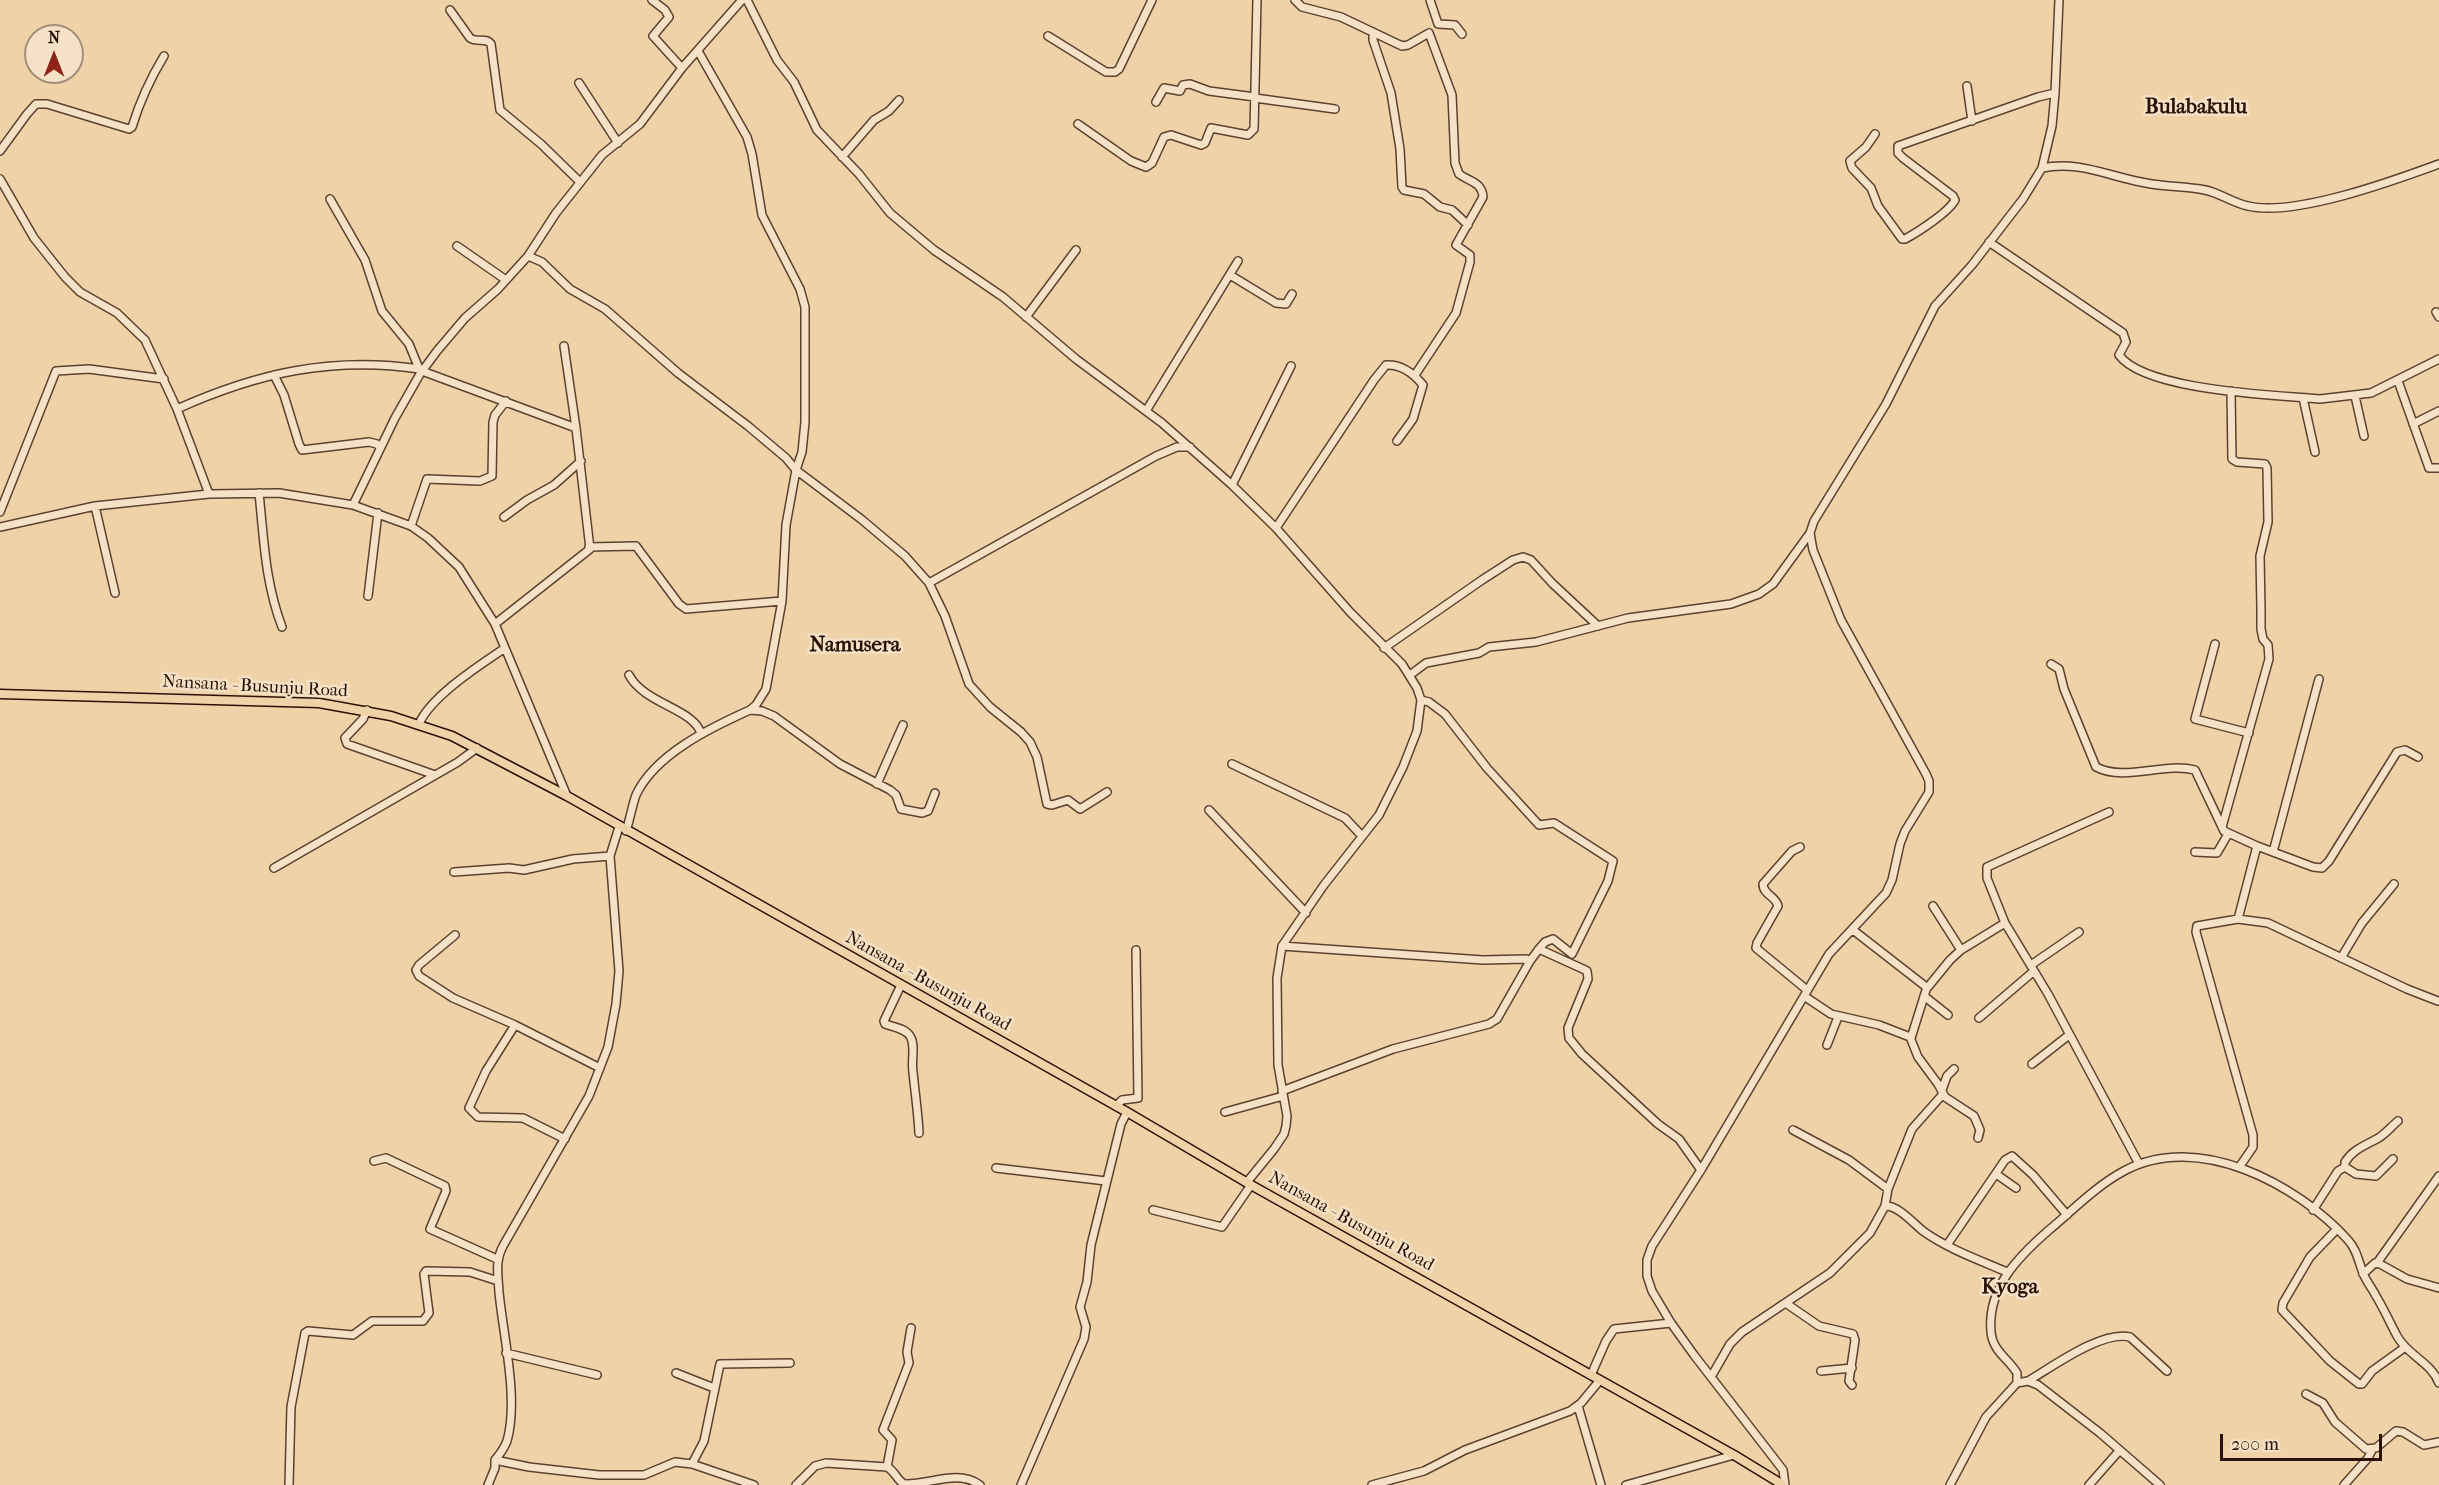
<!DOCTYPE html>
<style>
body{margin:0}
#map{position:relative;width:2439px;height:1485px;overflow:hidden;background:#f0d2a8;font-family:"IM FELL French Canon",serif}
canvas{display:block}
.north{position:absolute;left:24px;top:24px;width:60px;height:60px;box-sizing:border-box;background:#f5e2c6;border:2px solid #a48e7a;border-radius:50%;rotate:0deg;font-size:16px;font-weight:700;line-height:24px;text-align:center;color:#2a1107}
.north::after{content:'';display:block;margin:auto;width:21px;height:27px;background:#8f2418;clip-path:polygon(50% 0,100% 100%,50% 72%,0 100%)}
.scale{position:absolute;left:2220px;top:1434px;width:162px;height:27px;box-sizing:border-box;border:3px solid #2a1107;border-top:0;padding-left:8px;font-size:18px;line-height:21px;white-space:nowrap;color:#2a1107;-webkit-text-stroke:4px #f5e2c6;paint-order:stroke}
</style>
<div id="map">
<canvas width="2439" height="1485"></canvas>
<div class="north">N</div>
<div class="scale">200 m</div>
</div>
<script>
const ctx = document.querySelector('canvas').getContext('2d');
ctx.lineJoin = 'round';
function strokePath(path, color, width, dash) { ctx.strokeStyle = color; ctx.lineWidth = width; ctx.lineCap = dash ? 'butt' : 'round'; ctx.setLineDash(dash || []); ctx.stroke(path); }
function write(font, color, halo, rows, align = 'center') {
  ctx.font = font + ' "IM FELL French Canon",serif'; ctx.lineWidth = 5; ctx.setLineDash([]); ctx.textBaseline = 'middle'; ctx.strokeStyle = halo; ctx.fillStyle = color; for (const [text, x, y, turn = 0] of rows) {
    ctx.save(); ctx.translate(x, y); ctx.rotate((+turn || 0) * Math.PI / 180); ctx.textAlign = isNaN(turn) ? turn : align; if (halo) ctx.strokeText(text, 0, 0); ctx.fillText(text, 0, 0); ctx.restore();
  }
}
const minor = new Path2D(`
 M652 0 665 10 669 17 653 36 682 68
 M747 0 777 60 794 82 817 130 859 174 890 213 934 250 1003 297 1076 359 1162 423 1232 485 1276 528 1350 612 1402 664 1417 688 1421 700 1417 731 1403 767 1379 815 1324 885 1282 946 1277 978 1278 1065 1287 1116 1286 1126 1284 1134 1274 1149 1247 1182
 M1295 0 1302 7 1341 17 1402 46 1408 45 1429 33 1452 95 1455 163 1459 174C1470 182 1482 182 1483 197L1456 245 1470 255V262L1456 313 1415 375
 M1430 0 1438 24 1455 25 1462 34
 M450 10 470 38C477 43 486 37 491 44L500 110 541 144 580 182
 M1373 32V40L1391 93 1400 149 1402 187 1404 190 1424 194 1440 207 1452 210 1468 225
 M1048 36 1106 72H1115L1119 69 1152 0
 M579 83 618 143
 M1967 86 1972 121
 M1255 98 1335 109
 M1156 102 1164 88 1180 91 1183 85 1190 84 1209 91 1255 97
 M1078 124 1131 161 1146 167 1152 163 1164 137 1171 135 1201 145 1205 143 1211 128 1248 135 1254 129 1257 0
 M1875 134 1866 147 1850 161 1852 168 1871 188 1878 206 1902 239H1905C1918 232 1949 212 1955 200L1953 196 1903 158 1898 153V146L2038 97 2055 93
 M0 151 27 114 36 104H47L129 129 132 127C140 101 150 79 164 56
 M842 157 874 120 889 111 899 100
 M2042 168C2079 160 2110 177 2146 183 2165 187 2186 186 2205 190 2220 193 2233 203 2248 206 2294 217 2393 181 2439 164
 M0 179 34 238 65 277 80 292 117 313 145 340 177 409 209 494 279 493 353 505 411 526 428 538 459 567 495 624 567 796
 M330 199 365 260 382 311 409 344 420 371
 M1989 242 2123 333 2126 342 2119 355C2145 391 2276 395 2320 399L2371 393 2439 359
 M457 246 506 280
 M528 256 542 262 570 289 605 309 678 373 748 426 786 458 796 470 861 519 905 556 929 583 1156 456 1177 447H1190
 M1230 275 1276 303 1286 304 1292 294
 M2436 312 2439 317
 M1026 317 1076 250
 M564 346 576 428
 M422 371 576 428 590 549 495 624
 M274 375 284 395 299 444 302 450 369 442 377 444 380 448
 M2398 381 2429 468H2439
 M2355 396 2364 436
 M2303 398 2315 452
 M177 409C257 373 332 356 420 369
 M1146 411 1238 261
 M2413 424 2439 411
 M1232 485 1291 366
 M259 493C264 540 265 582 282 627
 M353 505 395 418 420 374 437 351 465 318 498 289 528 256 556 213 602 155 640 124 682 68 742 0
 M95 506 115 593
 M0 512 56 371 89 369 164 379
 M504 517 527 500 554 485 581 461
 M411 526 427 479 480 481 492 476 493 422 495 415 506 401
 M0 527 95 506 209 494
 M1276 528 1374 380 1386 365C1401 364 1414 374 1423 385L1413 419 1397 441
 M589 547 636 546 679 604 686 609 782 601
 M929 583 945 616 969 684 990 707 1021 732 1030 742 1037 757 1047 804 1052 805 1068 800 1080 809 1107 792
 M368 596 378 513
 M2215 644 2195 719 2249 733
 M1384 648 1482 580 1513 560 1523 557 1531 560 1552 583 1598 626
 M2051 664 2059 669 2064 689 2096 767C2125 782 2164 762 2195 770L2224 831 2257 846 2238 919 2197 926 2196 932 2253 1135V1147L2240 1166
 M629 675C644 704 695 709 701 734
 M1410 675 1426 663 1479 653 1489 647 1536 642 1628 618 1731 604 1759 594 1773 584 1810 533
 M1421 700 1429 702 1445 714 1487 768 1539 825 1554 823 1613 861 1608 881 1572 954 1553 939 1545 942 1538 950
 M367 710 363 719 345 738 347 744 435 775
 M750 710 762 711 774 716 840 764 890 790 896 795 901 809 922 813 928 811 935 793
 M419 724C431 696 480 665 505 648
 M1232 764 1345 818 1362 836
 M877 784 903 725
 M1209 810 1306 913
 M2222 827 2269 659 2268 645 2263 639 2261 629V609L2260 556 2268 522 2267 468 2265 464 2237 462 2232 459 2231 391
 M626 831C630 819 632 806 636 795 655 754 712 727 750 710L756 705 766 689 782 601 786 525 796 470 802 452 805 422V307L800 289 762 215 752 154 747 137 698 51
 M2257 846 2313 867 2322 868 2329 861 2397 752 2405 750 2418 757
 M1800 847 1792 851 1763 884C1763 895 1776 896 1778 906L1757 943 1756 948 1807 990
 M2195 852 2217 853 2228 834
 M2273 852 2319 679
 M274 868 458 762 477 748
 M454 872 509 868 524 870 573 859 610 856
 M1933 906 1961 950
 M2238 919 2268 923 2407 989 2438 1001
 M2005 923 1987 878V867L2109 812
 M1853 930 1925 986 1928 987 1950 960 1961 950 2005 923 2048 994 2139 1164
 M455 935 419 965 416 970 419 976 453 998 515 1025 600 1068
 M1282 946 1483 960 1526 959 1530 961 1539 949 1583 969 1587 971 1588 979 1568 1028 1569 1038 1582 1054 1658 1124 1679 1139 1701 1170
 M2341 958 2362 923 2394 884
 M2031 965 2079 932
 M901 985 884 1021 885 1024C893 1027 905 1028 910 1036 916 1045 911 1061 913 1072 915 1093 918 1112 919 1133
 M1804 996 1831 1014 1879 1025 1910 1037 1918 1057 1938 1084 1945 1097 1974 1116 1980 1130 1978 1138
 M1924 996 1948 1015
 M1979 1018 2034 971
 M515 1025 486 1071 469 1108 478 1117 523 1118 565 1139
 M1911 1038 1927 987
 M1827 1045 1838 1017
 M2032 1064 2069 1035
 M1942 1090 1947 1076 1954 1069
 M1282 1091 1393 1049 1489 1024 1497 1019 1530 961
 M1116 1106 1122 1100 1138 1098 1136 950
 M1225 1112 1283 1096
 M1793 1130 1849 1160 1888 1189
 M374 1161 386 1158 445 1186 446 1191 430 1229 497 1259
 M2345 1167V1162C2354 1148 2367 1145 2380 1137 2386 1133 2392 1126 2398 1121
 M996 1168 1106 1181
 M1996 1174 2016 1188
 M1885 1206 1888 1189 1912 1129 1943 1094
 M1153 1210 1222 1227 1251 1185
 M2313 1210 2338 1171 2345 1167 2356 1174 2376 1176 2393 1159
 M2337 1229 2310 1257 2283 1303 2282 1310 2330 1361 2359 1384H2362L2372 1371 2404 1348
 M1947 1245 2005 1160 2012 1156 2033 1175 2067 1215
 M2377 1263 2439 1176
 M2363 1274 2375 1263 2380 1264 2407 1279 2439 1288
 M1787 1304 1819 1326 1853 1334 1855 1340 1849 1381 1852 1385
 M506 1353 597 1375
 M1821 1371 1852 1368
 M676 1373 714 1388
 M1591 1375 1606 1341 1614 1329 1671 1323
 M1711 1377 1730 1344 1742 1332 1830 1273 1870 1233 1885 1206C1898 1205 1913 1223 1923 1231 1948 1249 1979 1260 2007 1272
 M2028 1381C2052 1367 2102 1330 2130 1337L2167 1371
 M2017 1383 2028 1381 2038 1385 2100 1433 2160 1485
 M2306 1394 2323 1403 2335 1422 2366 1449 2376 1448 2396 1431 2403 1432 2424 1445 2439 1442
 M1578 1406 1601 1485
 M495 1460 529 1467 599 1475H644L675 1462 692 1464 754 1485
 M692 1464 704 1441 720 1364 790 1363
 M887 1467 892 1440 883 1430 909 1363 907 1352 911 1328
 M289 1485 291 1407 305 1333 308 1331 353 1335 372 1321H423L429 1313 424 1274 426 1271 470 1272 498 1281
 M488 1485 495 1468V1460C500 1454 504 1449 507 1441 519 1399 503 1335 499 1292 498 1276 495 1261 503 1246L589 1096 608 1047 616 1004 619 971 610 856 619 827
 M796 1485 815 1466 826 1463 887 1467C895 1471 896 1479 904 1484 930 1485 957 1469 980 1485
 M1021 1485 1084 1339 1086 1327 1080 1307 1087 1282 1091 1245 1121 1124 1127 1112
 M1372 1485 1424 1471 1465 1450 1570 1411 1581 1403 1600 1380
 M1626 1485 1734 1455
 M1785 1485 1783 1470 1694 1355 1671 1323 1652 1291 1647 1276V1260L1652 1246 1701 1170 1829 954 1886 893 1892 880 1900 844 1905 831 1929 792V781L1926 774 1841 620 1813 550 1810 533 1814 521 1886 404 1935 306 1972 265 2023 199 2042 168 2052 126 2055 93 2059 0
 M1950 1485 1986 1417 2017 1383V1373C2008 1358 1993 1352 1991 1332 1987 1288 2018 1257 2049 1230 2073 1210 2096 1186 2124 1171 2198 1131 2297 1184 2348 1240 2357 1250 2358 1260 2363 1273 2366 1281 2372 1288 2376 1296 2384 1309 2390 1323 2397 1336 2408 1356 2431 1362 2439 1383
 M2089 1485 2119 1451
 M2344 1485 2368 1458 2372 1450`);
const major = new Path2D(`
 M0 694 319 703 391 716 452 736 567 796 1127 1112 1251 1185 1734 1455 1783 1485`);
const streetNames = [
 ["Nansana - Busunju Road",255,687,3],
 ["Nansana - Busunju Road",928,982,29],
 ["Nansana - Busunju Road",1351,1222,29]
];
const quarterNames = [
 ["Bulabakulu",2196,108],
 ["Namusera",855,646],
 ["Kyoga",2010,1288]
];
strokePath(minor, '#5c412f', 10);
strokePath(major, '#2a1107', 11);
strokePath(minor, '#f5e2c6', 7);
strokePath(major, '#f0d2a8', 8);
write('18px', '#2a1107', '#f5e2c6', streetNames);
write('bold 21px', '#2a1107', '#f5e2c6', quarterNames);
</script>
